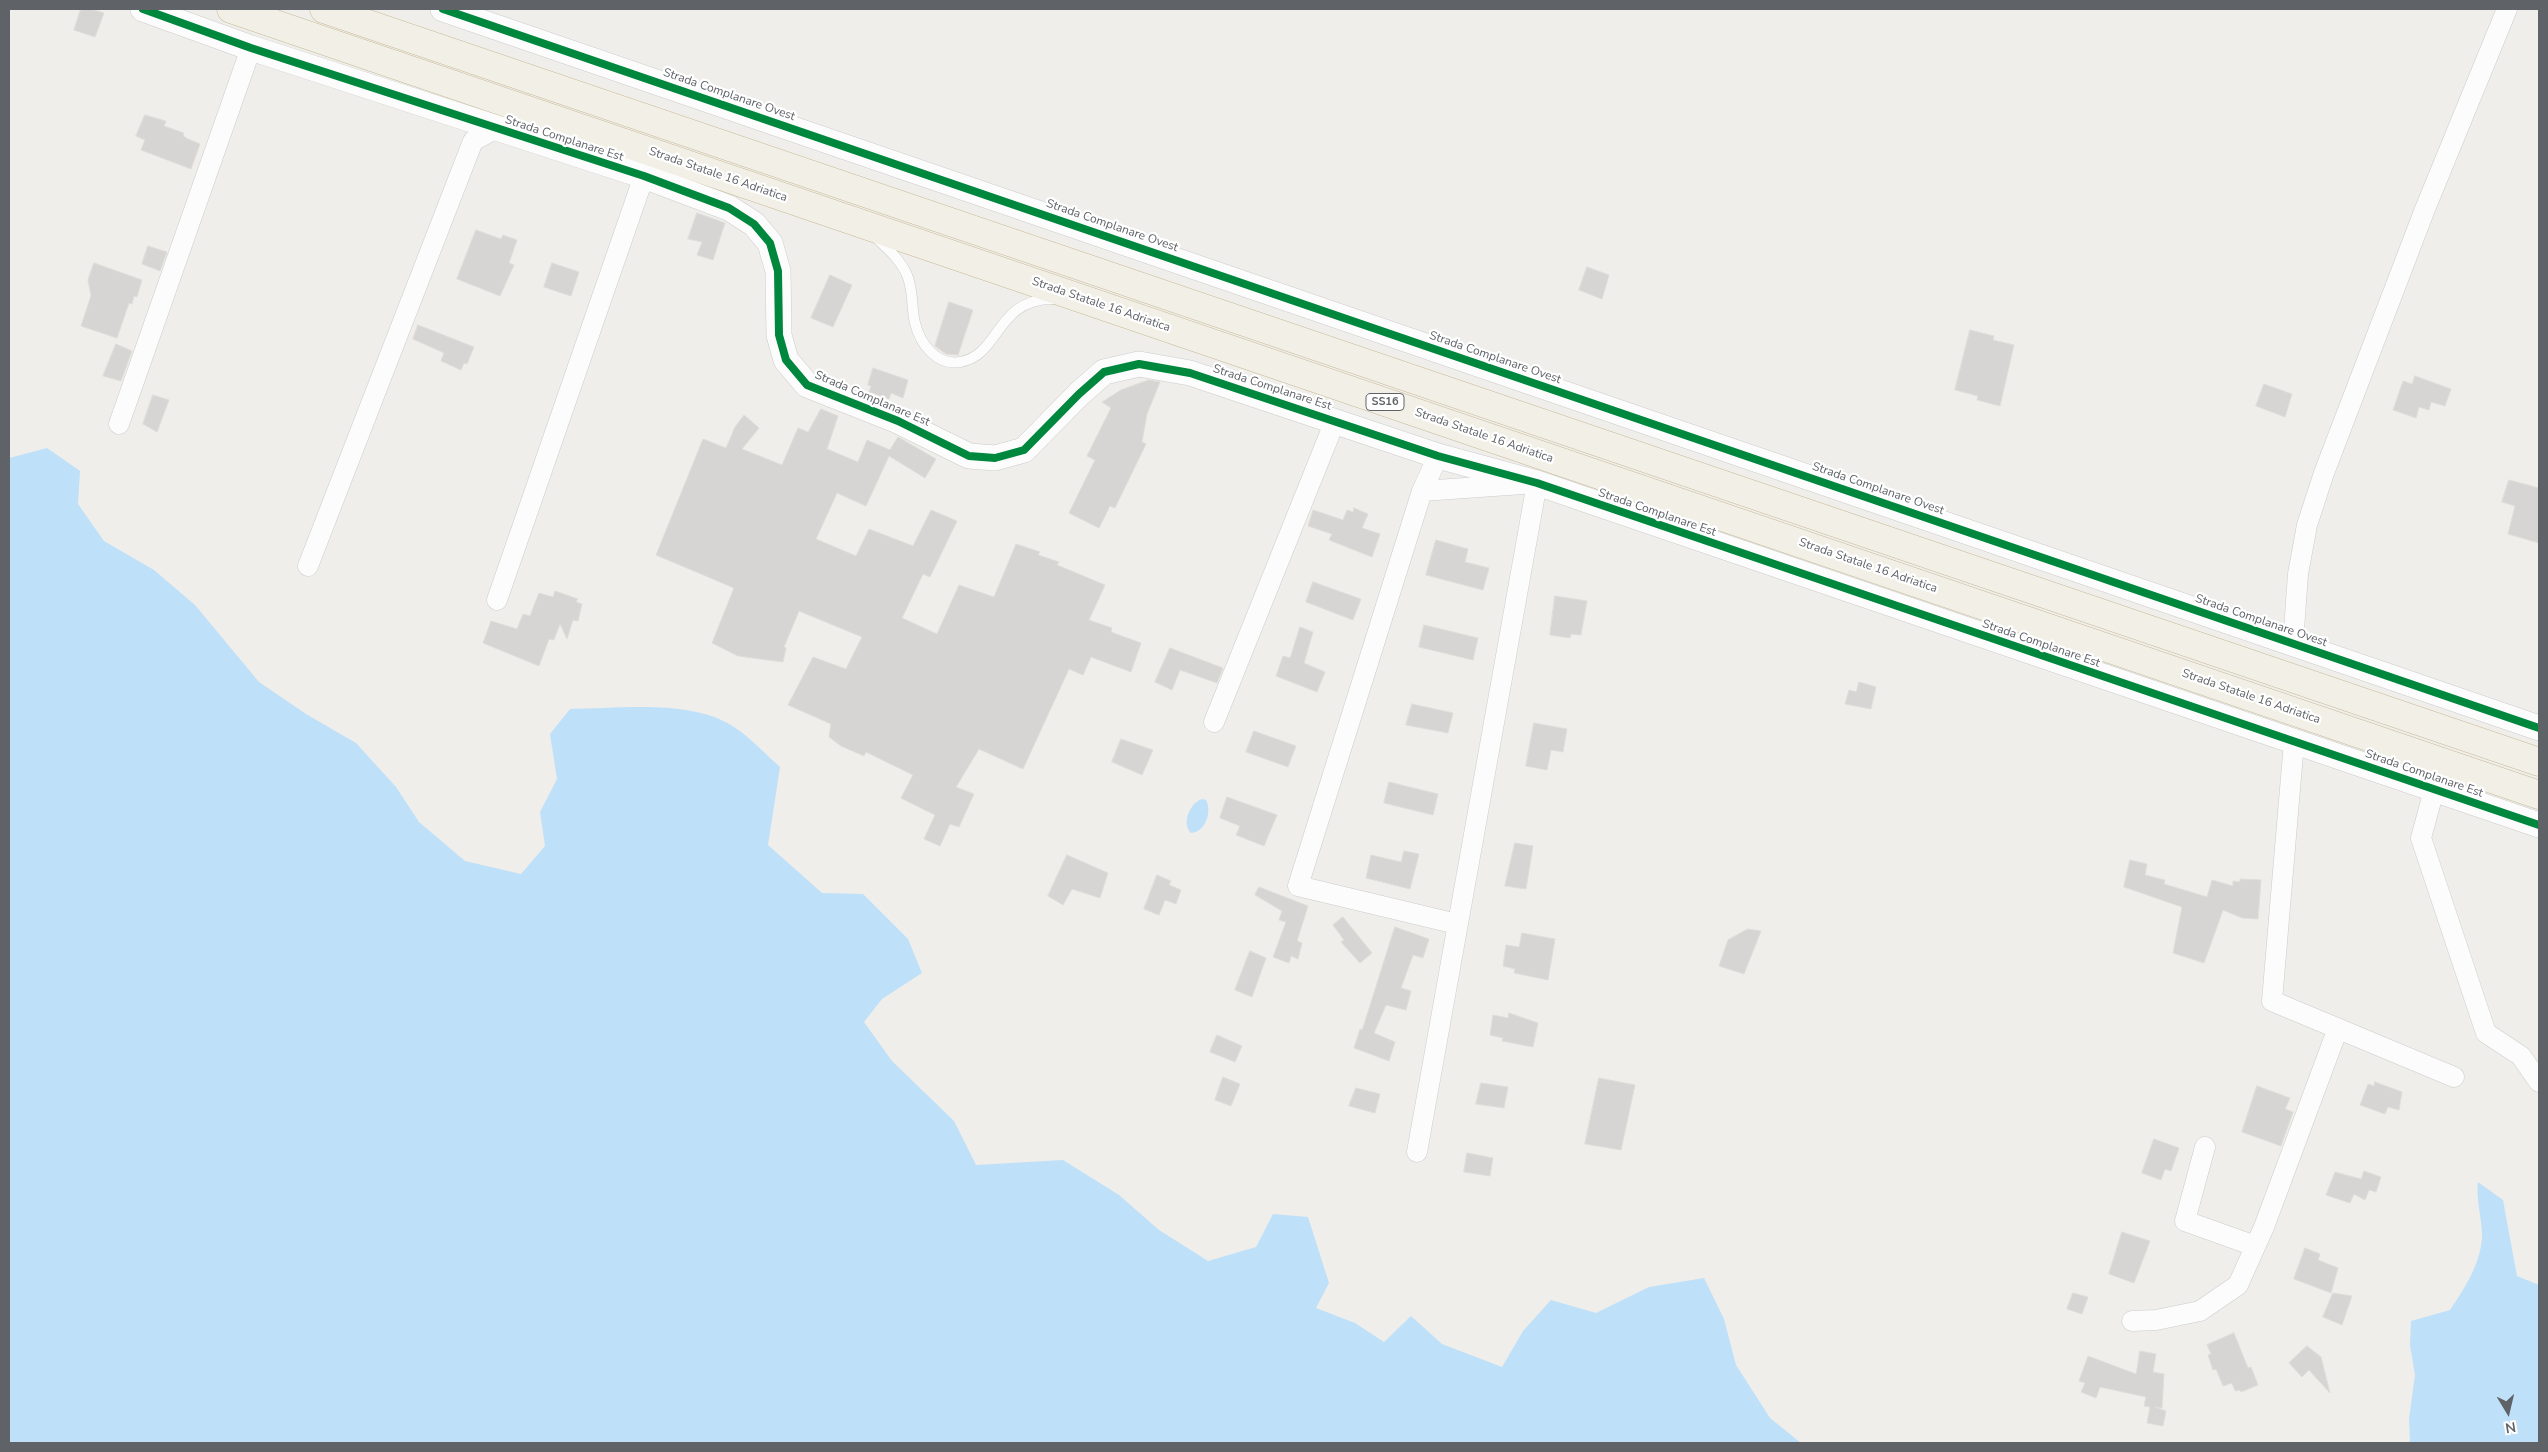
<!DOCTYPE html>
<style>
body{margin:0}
#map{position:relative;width:2548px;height:1452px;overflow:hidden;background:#efeeea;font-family:"Nunito Sans",sans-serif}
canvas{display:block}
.frame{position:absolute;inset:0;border:10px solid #5f6368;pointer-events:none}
.north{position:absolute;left:2483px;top:1387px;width:50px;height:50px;-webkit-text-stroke:4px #fff;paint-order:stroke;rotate:171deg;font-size:14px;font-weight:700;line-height:20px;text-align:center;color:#5f6368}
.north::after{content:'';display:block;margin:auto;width:18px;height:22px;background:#5f6368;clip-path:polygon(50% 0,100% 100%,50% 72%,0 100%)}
</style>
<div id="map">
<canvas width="2548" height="1452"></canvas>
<div class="frame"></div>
<div class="north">N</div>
</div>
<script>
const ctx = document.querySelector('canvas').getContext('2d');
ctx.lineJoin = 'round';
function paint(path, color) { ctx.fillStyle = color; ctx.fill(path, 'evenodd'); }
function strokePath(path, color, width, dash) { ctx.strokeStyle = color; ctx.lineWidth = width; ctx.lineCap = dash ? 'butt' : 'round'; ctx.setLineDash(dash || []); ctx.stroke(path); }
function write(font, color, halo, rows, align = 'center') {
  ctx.font = font + ' "Nunito Sans",sans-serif'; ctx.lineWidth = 4.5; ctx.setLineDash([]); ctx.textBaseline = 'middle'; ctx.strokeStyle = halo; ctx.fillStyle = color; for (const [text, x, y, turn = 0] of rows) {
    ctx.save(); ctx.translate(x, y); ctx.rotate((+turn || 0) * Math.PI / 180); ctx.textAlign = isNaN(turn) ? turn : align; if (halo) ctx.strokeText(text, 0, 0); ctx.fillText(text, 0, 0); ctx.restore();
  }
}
const water = new Path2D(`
 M47 448 80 471 78 504 104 541 154 570 195 605 259 682 306 714 356 743 396 787 419 822 465 861 521 874 545 846 540 812 557 779 550 734 570 709C620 709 694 698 737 729 753 740 766 755 780 767L768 845 822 893 863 894 908 939 922 973 882 999 864 1022 892 1061 954 1121 976 1165 1063 1160 1119 1195 1159 1230 1208 1261 1256 1247 1273 1214 1308 1217 1329 1283 1316 1308 1355 1323 1384 1342 1411 1316 1442 1344 1502 1367 1523 1331 1551 1300 1596 1313 1649 1287 1704 1278 1724 1319 1736 1365 1770 1418 1801 1443H9V458Z
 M1202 799 1206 800C1212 811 1206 832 1191 833 1181 823 1190 803 1202 799Z
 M2478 1182 2503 1200 2517 1276 2539 1285V1443H2410L2409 1419 2415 1375 2410 1345 2411 1321 2450 1310C2465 1288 2483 1260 2482 1232 2481 1214 2476 1200 2478 1182Z`);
const building = new Path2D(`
 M81 9H91L104 13 95 37 74 30Z
 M145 115 166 121 164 126 184 133 183 136 188 139 200 144 191 169 141 150 145 140 136 136Z
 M697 213 725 223 713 260 697 255 702 242 688 239Z
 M476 230 501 239 503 235 517 240 509 263 514 265 500 296 457 279Z
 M148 246 167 252 160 271 142 264Z
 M94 263 142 280 137 297 134 296 132 304 129 303 117 338 81 326 91 296 88 280Z
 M552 263 579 272 571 296 544 287Z
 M1587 267 1609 275 1602 299 1579 290Z
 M830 275 852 285 833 327 811 318Z
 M949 302 973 310 958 355 946 354 935 346Z
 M418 325 474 347 467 364 464 363 461 370 441 361 444 353 413 339Z
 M1970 330 1994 336 1993 340 2014 345 2000 406 1977 400 1978 396 1955 390Z
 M116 344 132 351 121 381 103 376Z
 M873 368 908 380 903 398 891 393 889 399 869 392 871 386 868 385Z
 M2415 376 2451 389 2445 406 2431 402 2429 410 2419 407 2416 418 2393 410 2403 381 2412 384Z
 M1149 380 1160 382 1147 414 1142 442 1146 444 1115 508 1110 506 1099 528 1069 513 1095 460 1087 456 1111 408 1102 402 1121 390Z
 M2264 384 2292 394 2285 417 2256 406Z
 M153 395 169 400 157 432 143 424Z
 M821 409 838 416 827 449 858 462 867 440 890 450 898 437 936 459 925 478 889 456 866 506 837 493 816 539 856 556 869 529 913 546 931 510 957 521 930 577 923 574 902 618 937 634 959 585 994 597 1016 544 1040 552 1038 555 1059 562 1057 565 1105 585 1089 620 1112 628 1111 632 1141 643 1131 672 1091 657 1083 675 1069 669 1023 769 979 749 956 787 974 794 959 827 950 824 940 846 924 839 935 815 901 798 913 775 866 752 864 756 841 746 829 737 831 724 788 705 813 657 846 669 862 637 799 611 784 647 786 648 783 662 738 656 712 643 734 588 656 555 703 439 726 448 735 427 744 415 759 428 742 449 782 465 798 428 808 432Z
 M2509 480 2539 488V543L2508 534 2515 506 2502 502Z
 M1354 508 1368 514 1362 528 1380 534 1372 557 1329 540 1332 534 1308 526 1313 510 1343 520 1347 510 1353 512Z
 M1436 540 1468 549 1465 562 1489 568 1483 590 1426 575Z
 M1313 582 1361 599 1353 620 1306 602Z
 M555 591 578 599 576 602 582 604 578 621 573 620 567 639 560 624 554 640 549 639 539 666 483 643 491 621 517 629 523 614 530 616 539 593 553 597Z
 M1555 596 1587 601 1581 635 1571 634 1570 638 1550 635Z
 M1424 625 1478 638 1473 660 1419 647Z
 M1300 627 1313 632 1304 663 1325 672 1317 692 1276 676 1283 656 1290 658Z
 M1170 648 1223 668 1217 683 1180 670 1172 690 1155 682Z
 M1859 682 1876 687 1871 709 1845 704 1849 690 1856 692Z
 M1412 704 1453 713 1448 733 1406 725Z
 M1534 723 1567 729 1563 752 1551 750 1547 770 1526 766Z
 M1254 731 1296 746 1288 767 1246 752Z
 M1121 739 1153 750 1142 775 1112 762Z
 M1389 782 1438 794 1433 815 1384 803Z
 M1227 797 1277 815 1264 846 1236 835 1240 826 1220 818Z
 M1515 843 1533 846 1526 889 1505 886Z
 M1404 851 1419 854 1410 889 1366 878 1371 855 1401 862Z
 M1067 855 1108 873 1100 898 1072 889 1063 905 1048 896Z
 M2130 860 2147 864 2145 875 2165 880 2164 884 2207 897 2212 880 2233 886V881L2240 882V879L2261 880 2258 919 2242 918 2223 910 2204 963 2173 953 2182 907 2124 887Z
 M1157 875 1171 881 1169 885 1181 890 1176 904 1165 900 1159 915 1144 909Z
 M1259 887 1308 906 1297 941 1302 943 1298 959 1291 956 1289 963 1273 957 1286 922 1279 920 1282 911 1255 895Z
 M1343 917 1372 953 1360 963 1341 942 1344 940 1333 925Z
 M1395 927 1429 939 1423 958 1413 955 1401 988 1411 991 1406 1010 1386 1005 1374 1033 1395 1042 1389 1061 1354 1048 1360 1029 1362 1030Z
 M1748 929 1761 931 1744 974 1719 966 1728 940Z
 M1522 933 1555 939 1548 980 1514 973 1515 969 1503 966 1506 945 1519 947Z
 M1250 951 1266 958 1252 997 1235 990Z
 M1509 1013 1538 1023 1533 1047 1502 1041 1503 1038 1490 1035 1493 1015 1508 1018Z
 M1217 1035 1242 1046 1235 1062 1210 1052Z
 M1223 1077 1240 1084 1231 1106 1215 1100Z
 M1599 1078 1635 1085 1621 1150 1585 1144Z
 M2375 1082 2402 1092 2399 1110 2388 1107 2385 1114 2360 1105 2368 1084 2374 1086Z
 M1481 1083 1508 1087 1504 1108 1476 1104Z
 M2257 1086 2290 1098 2285 1109 2293 1112 2281 1146 2242 1132Z
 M1356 1088 1380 1094 1375 1113 1349 1106Z
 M2154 1139 2179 1148 2171 1171 2165 1169 2161 1180 2142 1173Z
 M1467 1153 1493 1158 1490 1176 1464 1172Z
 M2364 1171 2381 1177 2376 1192 2369 1190 2365 1200 2354 1194 2350 1203 2326 1195 2335 1172 2361 1179Z
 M2122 1232 2150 1241 2134 1283 2109 1274Z
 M2305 1248 2320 1254 2318 1260 2338 1268 2331 1293 2294 1279Z
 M2073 1293 2088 1297 2082 1314 2067 1309Z
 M2333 1293 2352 1296 2342 1325 2323 1317Z
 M2234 1333 2248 1368 2251 1367 2258 1385 2241 1392 2240 1390 2235 1391 2232 1383 2223 1386 2216 1369 2213 1370 2208 1355 2211 1354 2207 1345Z
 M2307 1346 2321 1357 2330 1393 2309 1370 2302 1377 2289 1363Z
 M2140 1351 2156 1354 2153 1372 2164 1374 2162 1408 2155 1407 2166 1411 2163 1426 2147 1423 2150 1407 2144 1406 2146 1397 2100 1387 2096 1398 2081 1392 2085 1383 2079 1381 2088 1356 2136 1374Z`);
const service = new Path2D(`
 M875 237C887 248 900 259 907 275 914 292 911 307 915 323 920 344 937 366 960 362 1001 355 995 299 1053 299`);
const minor = new Path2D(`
 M119 424 251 48
 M1438 456 1422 491 1298 886 1457 924
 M308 566 473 141 495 129
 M497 600 644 176
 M2293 643 2298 574 2307 525 2324 473 2425 209 2507 9
 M1214 722 1335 421
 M2294 742 2272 1001 2454 1077
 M2434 790 2421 838 2486 1033 2521 1056 2539 1082
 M2205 1147 2185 1221 2255 1246
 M1417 1152 1537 483 1422 491
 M2132 1321 2156 1320 2200 1311 2238 1285 2264 1227 2338 1028`);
const tertiary = new Path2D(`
 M143 9 251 48 644 176 729 208 754 224 770 243 778 271 779 335 786 360 807 385 898 421 969 456 995 458 1024 450 1079 394 1104 372 1139 364 1190 373 1438 456 1537 483 2539 825
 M443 9 2539 728`);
const trunk = new Path2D(`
 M231 9 2539 795
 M324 9 2539 762`);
const cycleway = new Path2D(`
 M143 9 251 48 644 176 729 208 754 224 770 243 778 271 779 335 786 360 807 385 898 421 969 456 995 458 1024 450 1079 394 1104 372 1139 364 1190 373 1438 456 1537 483 2539 825
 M443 9 2539 728`);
const shields = [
 [1385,402,38]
];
const shieldNames = [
 ["SS16",1385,402]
];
const streetNames = [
 ["Strada Complanare Ovest",729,95,19],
 ["Strada Complanare Est",564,139,18],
 ["Strada Statale 16 Adriatica",718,175,19],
 ["Strada Complanare Ovest",1112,226,19],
 ["Strada Statale 16 Adriatica",1101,305,19],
 ["Strada Complanare Ovest",1495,358,19],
 ["Strada Complanare Est",1272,388,18],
 ["Strada Complanare Est",872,399,23],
 ["Strada Statale 16 Adriatica",1484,436,19],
 ["Strada Complanare Ovest",1878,489,19],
 ["Strada Complanare Est",1657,513,19],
 ["Strada Statale 16 Adriatica",1868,566,19],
 ["Strada Complanare Ovest",2261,621,19],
 ["Strada Complanare Est",2041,644,19],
 ["Strada Statale 16 Adriatica",2251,697,19],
 ["Strada Complanare Est",2424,774,19]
];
paint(water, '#bfe0f9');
paint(building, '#d6d5d3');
strokePath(building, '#deddd9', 1);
strokePath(service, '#cbcccc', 11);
strokePath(minor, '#cbcccc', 21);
strokePath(tertiary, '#cbcccc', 26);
strokePath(trunk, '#c8b996', 29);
strokePath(service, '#fdfcfc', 10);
strokePath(minor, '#fdfcfc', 20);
strokePath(tertiary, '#fdfcfc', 25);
strokePath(trunk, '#f2f0e6', 28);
strokePath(cycleway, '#00873e', 8);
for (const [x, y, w] of shields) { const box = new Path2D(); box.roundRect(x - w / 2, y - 8.5, w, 17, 4); ctx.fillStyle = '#fff'; ctx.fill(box); strokePath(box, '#5f6368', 1); }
write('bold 11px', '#5f6368', null, shieldNames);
write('12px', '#5f6368', '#fff', streetNames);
</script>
